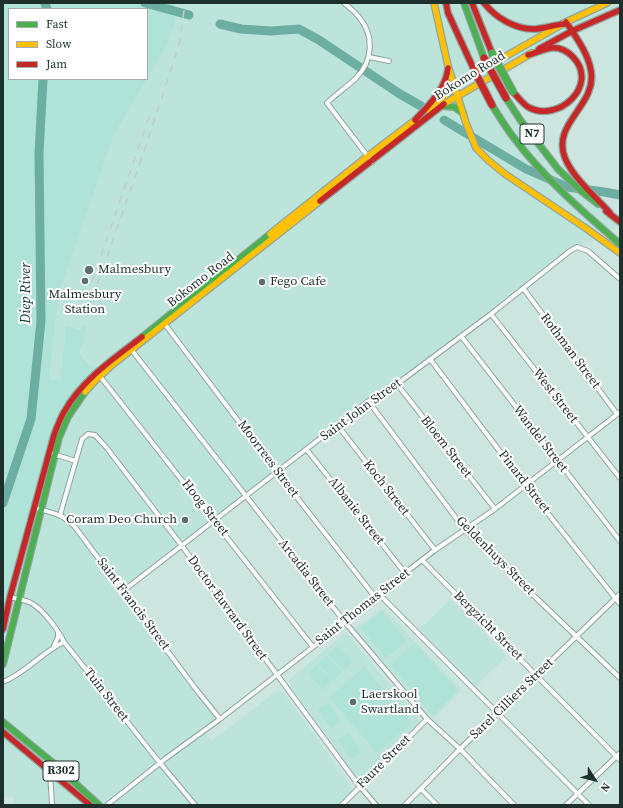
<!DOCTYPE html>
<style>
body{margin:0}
#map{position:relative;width:623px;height:808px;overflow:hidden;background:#cde5df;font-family:"Source Serif 4",serif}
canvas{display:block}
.frame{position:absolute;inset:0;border:4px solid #1f302c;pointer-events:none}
.legend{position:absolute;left:8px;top:8px;width:140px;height:72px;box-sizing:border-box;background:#fff;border:1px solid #a5acab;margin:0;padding:5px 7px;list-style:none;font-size:12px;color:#1f302c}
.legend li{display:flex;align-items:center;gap:8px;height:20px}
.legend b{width:20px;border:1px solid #a5acab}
.north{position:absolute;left:575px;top:760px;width:40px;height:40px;-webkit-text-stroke:3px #fff;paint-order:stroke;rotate:126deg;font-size:11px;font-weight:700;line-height:16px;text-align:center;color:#1f302c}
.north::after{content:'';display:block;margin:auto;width:14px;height:18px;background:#1f302c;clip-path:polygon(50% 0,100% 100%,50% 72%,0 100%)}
</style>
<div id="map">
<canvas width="623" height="808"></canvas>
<div class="frame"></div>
<ul class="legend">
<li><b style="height:5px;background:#4caf50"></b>Fast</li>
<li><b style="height:5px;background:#ffc107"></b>Slow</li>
<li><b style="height:5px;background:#c62828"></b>Jam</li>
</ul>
<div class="north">N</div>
</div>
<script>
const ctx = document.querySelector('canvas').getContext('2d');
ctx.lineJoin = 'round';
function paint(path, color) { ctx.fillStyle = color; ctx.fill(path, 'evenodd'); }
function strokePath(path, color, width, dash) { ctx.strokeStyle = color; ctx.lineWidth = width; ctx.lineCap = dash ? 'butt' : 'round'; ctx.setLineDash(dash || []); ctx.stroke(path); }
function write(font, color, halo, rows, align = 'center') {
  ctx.font = font + ' "Source Serif 4",serif'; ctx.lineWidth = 4; ctx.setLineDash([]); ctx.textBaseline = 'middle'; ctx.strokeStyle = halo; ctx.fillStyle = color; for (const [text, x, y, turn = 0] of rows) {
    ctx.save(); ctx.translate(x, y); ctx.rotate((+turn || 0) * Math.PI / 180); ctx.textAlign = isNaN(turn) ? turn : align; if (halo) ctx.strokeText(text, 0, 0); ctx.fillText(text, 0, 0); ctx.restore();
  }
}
const built = new Path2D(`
 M174 3H620V10L572 31 495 75 506 98 558 169 620 222V226L574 249 397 384 375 396 123 591 220 719 203 730 212 741 278 690 284 693 353 789V794L342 805H14L13 797H3V629L54 435 91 365 81 355 80 330 66 327 60 381 49 379 59 293 114 135 167 45 175 23 176 10Z
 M450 599 507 656 475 687 419 630Z
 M381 609H384L462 690 433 719 356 631V628Z
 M343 635 349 636 420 721 418 730 365 782H360L289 684 290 679Z`);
const green = new Path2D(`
 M3 3H174L176 10 175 23 167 45 114 135 59 293 49 379 60 381 66 326 80 330 82 325 86 326 80 353 82 357 97 371 63 413 3 629ZM9 9H147V79H9Z
 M382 611 407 641 386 658 361 628Z
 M415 643 458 691 433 715 390 665Z
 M337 646 353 662 344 671 328 654Z
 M327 656 342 672 333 680 318 664Z
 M317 665 332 681 323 690 308 673Z
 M364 667 412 723 377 753 329 697Z
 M328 703 341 722 331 729 318 709Z
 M348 733 361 752 351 759 338 740Z`);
const river = new Path2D(`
 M45 3 47 9
 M145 3 189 15
 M220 24 241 29 271 31 299 29 319 40 400 94 421 106
 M444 120 526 169 567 187 604 192 620 195
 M3 503 31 419 41 321 39 153 43 79`);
const street = new Path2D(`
 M344 3C349 7 354 11 358 16 375 35 373 61 356 78 347 87 336 94 327 103L372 162
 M369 57 389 61
 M523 288 617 414
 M491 314 620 478
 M164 323 277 472 375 597
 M461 336 620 541
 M130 348 344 621 427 719 460 749 514 805
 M430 359 526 486 620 604
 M99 375 313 647
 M397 384 495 509
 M369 402 465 530 620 678
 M338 426 435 550
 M307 450 405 573
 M53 454 76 461
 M39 509C55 514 63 514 75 527L195 688 220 719
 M60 515 82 439 88 434 95 435 106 447 182 546 357 783 376 805
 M422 560 620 760
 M123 591 375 396 397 384 491 314 570 251 577 247 588 251 620 279
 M379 594 589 805
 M10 597C17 599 25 600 31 603 43 609 58 630 64 642L160 763 195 805
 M54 646 58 637V632
 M3 682C26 673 42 652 64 642
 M421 789 437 805
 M52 805 50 772 52 762
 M107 805 165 759 220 719 313 647 405 573 435 550 495 509 620 412
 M342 805 427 719
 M405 805 460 749 620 594
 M566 805 620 753`);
const fast = new Path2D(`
 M464 3 484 58
 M506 98 521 121 558 169 580 190 598 204
 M492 105C499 116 506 128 514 138 544 178 582 211 620 244
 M442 106 454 107 463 113
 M142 337 270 234
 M3 664 59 438 68 417 85 392
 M3 722 52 762 99 805`);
const slow = new Path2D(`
 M434 3 448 66 466 123 476 148 489 161 505 174 587 229 620 253
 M444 104 532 53
 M428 110 455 87 478 72 566 22 607 3
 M270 234 368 156 418 118
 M85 392 95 381 112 365 320 201`);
const jam = new Path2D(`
 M446 3 448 13 475 72
 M472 3 492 53
 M484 3C496 18 516 30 536 29 545 28 555 25 564 24
 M566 22C576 37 588 53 591 71 597 106 551 123 565 158 573 178 596 197 610 213
 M539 49 572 31 620 10
 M513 92C518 97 522 103 528 107 558 124 600 85 573 57 568 52 560 47 551 48 543 49 536 53 528 55
 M415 120C429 105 446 89 448 68
 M320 201 444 104
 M606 211 620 222
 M3 629 10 597 54 435C57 427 60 419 64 412 82 380 113 359 142 337
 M3 732 90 805`);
const rail = new Path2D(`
 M92 282 150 114
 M93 297 141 160 174 61 180 40 185 3`);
const fastBridge = new Path2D(`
 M492 53 513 92`);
const jamBridge = new Path2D(`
 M484 58 506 98
 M475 72 492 105`);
const markers = [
 [89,270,5,"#5c6f6b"],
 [85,281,4,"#5c6f6b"],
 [262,282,4,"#5c6f6b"],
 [185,520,4,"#5c6f6b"],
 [353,702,4,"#5c6f6b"]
];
const shields = [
 [532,134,24],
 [61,771,36]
];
const shieldNames = [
 ["N7",532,134],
 ["R302",61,771]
];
const streetNames = [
 ["Bokomo Road",470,76,-32],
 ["Bokomo Road",201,280,-38],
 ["Rothman Street",570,351,53],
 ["West Street",555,396,52],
 ["Saint John Street",361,410,-36],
 ["Wandel Street",540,439,52],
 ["Bloem Street",446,447,52],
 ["Moorrees Street",268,459,53],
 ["Pinard Street",524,482,52],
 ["Koch Street",386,488,52],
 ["Hoog Street",205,508,52],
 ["Albanie Street",356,511,52],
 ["Geldenhuys Street",495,556,45],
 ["Arcadia Street",306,573,52],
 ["Saint Francis Street",133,604,53],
 ["Saint Thomas Street",363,607,-38],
 ["Doctor Euvrard Street",227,608,54],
 ["Bergzicht Street",488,626,45],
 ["Tuin Street",106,695,52],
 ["Sarel Cilliers Street",512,699,-44],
 ["Faure Street",384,762,-45]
];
const poiNames = [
 ["Malmesbury",98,270],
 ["Fego Cafe",270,282],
 ["Malmesbury",85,295,"center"],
 ["Station",85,310,"center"],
 ["Coram Deo Church",177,520,"right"],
 ["Laerskool",361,695],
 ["Swartland",361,710]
];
const waterNames = [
 ["Diep River",26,293,-90]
];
paint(built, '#bce4db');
paint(green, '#b0e3d7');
strokePath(river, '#6caea1', 9);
strokePath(street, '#90a39e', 6);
strokePath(fast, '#90a39e', 8);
strokePath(slow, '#90a39e', 8);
strokePath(jam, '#90a39e', 8);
strokePath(street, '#f8fbfa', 4);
strokePath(fast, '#4caf50', 5.5);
strokePath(slow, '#ffc107', 5.5);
strokePath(jam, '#c62828', 5.5);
strokePath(rail, '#c5ccca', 1.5, [7, 7]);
strokePath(fastBridge, '#90a39e', 9, []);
strokePath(jamBridge, '#90a39e', 9, []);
strokePath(fastBridge, '#4caf50', 7);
strokePath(jamBridge, '#c62828', 7);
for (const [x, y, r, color] of markers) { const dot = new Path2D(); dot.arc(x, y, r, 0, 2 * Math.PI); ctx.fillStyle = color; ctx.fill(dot); strokePath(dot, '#fff', 1.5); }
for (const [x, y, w] of shields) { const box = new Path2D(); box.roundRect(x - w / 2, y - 10, w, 20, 3); ctx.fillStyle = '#fff'; ctx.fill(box); strokePath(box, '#1f302c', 1); }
write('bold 12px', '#1f302c', null, shieldNames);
write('13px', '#1f302c', '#fff', streetNames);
write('13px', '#1f302c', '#fff', poiNames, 'left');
write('italic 14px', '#123a32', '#fff', waterNames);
</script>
